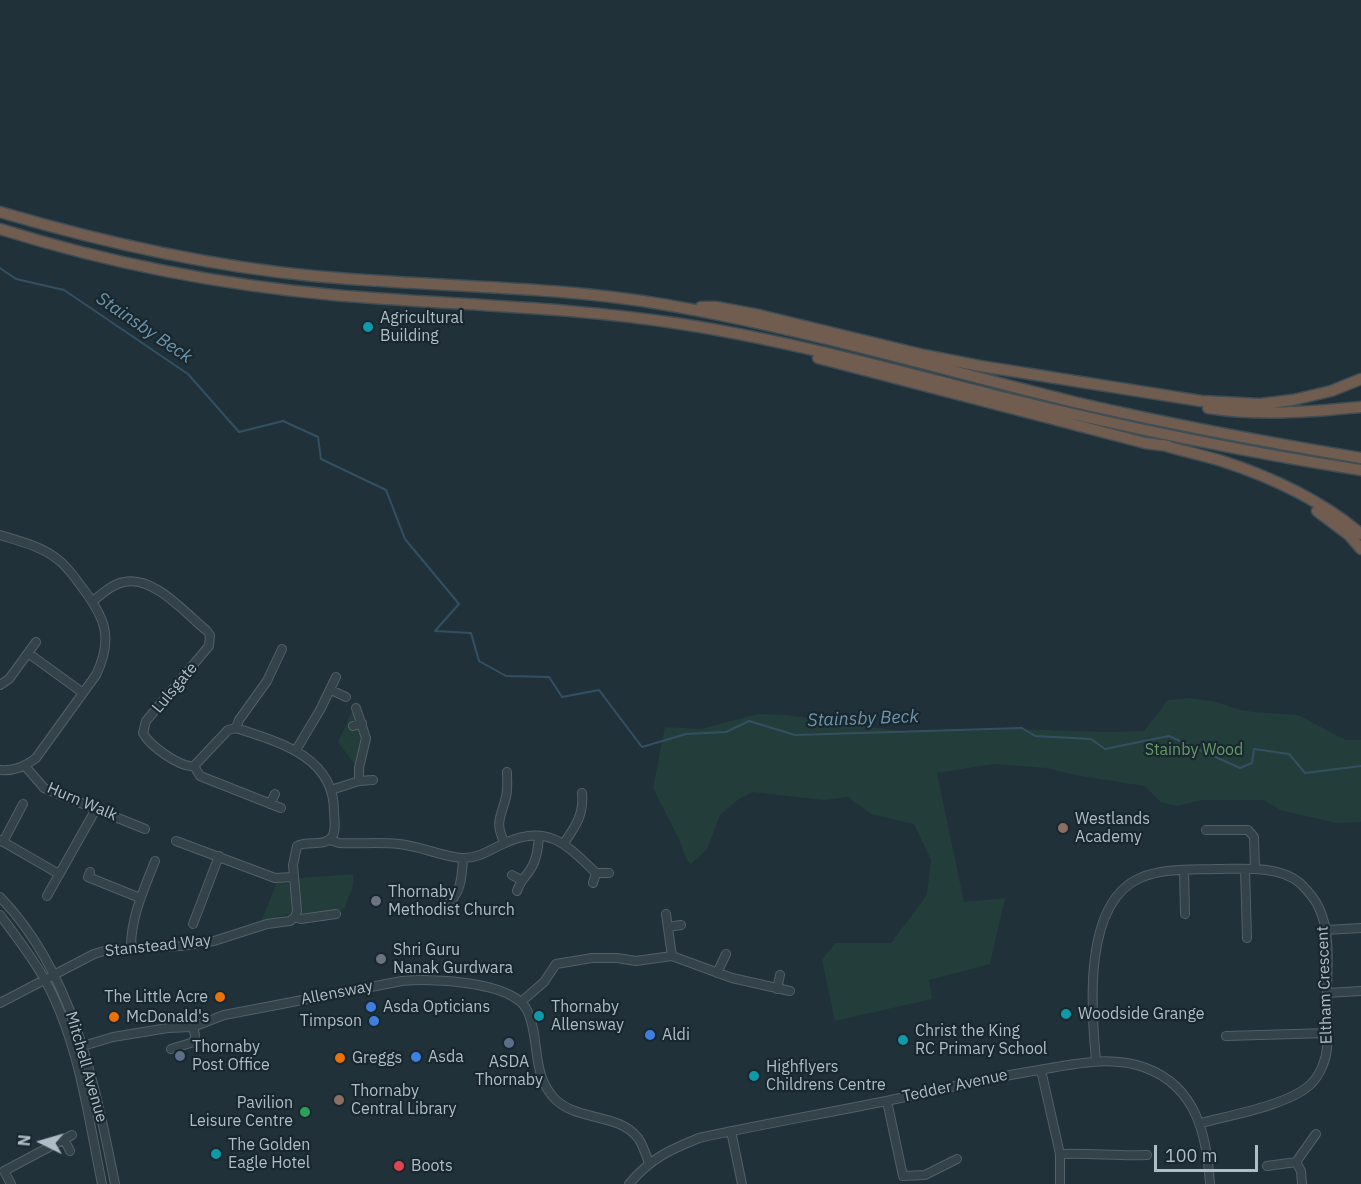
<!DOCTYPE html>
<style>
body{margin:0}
#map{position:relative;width:1361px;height:1184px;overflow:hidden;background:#20313a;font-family:"IBM Plex Sans",sans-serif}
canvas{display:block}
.north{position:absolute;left:12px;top:1112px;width:60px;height:60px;-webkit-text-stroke:4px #19272f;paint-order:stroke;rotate:275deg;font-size:16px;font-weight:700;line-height:24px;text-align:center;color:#afbdc7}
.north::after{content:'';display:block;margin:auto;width:21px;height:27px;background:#afbdc7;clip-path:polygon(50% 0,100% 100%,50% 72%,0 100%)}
.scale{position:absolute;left:1154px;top:1145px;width:104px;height:27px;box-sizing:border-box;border:3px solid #afbdc7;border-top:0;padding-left:8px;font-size:18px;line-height:21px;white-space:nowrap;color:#afbdc7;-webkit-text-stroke:4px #19272f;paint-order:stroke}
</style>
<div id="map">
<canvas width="1361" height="1184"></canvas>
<div class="north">N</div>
<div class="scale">100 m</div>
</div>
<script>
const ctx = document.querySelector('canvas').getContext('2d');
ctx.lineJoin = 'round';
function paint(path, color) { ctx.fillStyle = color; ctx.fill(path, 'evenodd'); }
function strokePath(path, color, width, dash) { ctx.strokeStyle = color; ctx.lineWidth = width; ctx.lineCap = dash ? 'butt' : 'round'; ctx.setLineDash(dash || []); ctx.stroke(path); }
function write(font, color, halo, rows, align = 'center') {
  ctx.font = font + ' "IBM Plex Sans",sans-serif'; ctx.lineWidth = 4.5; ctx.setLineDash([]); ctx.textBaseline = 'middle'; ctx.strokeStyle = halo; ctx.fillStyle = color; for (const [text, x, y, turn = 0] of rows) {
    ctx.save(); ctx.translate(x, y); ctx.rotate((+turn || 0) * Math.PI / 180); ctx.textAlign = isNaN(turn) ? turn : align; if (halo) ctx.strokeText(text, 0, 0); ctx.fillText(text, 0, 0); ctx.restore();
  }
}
const green = new Path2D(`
 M1189 698 1217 702 1237 709 1253 712 1298 715 1346 740H1361V822L1336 823 1280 810 1264 800H1203L1177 806 1161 802 1144 786 1074 775 1046 768 994 764 937 773 964 902 1005 898 990 964 929 980 932 999 835 1021 822 960 835 943H891L927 895 931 860 914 824 871 814 848 797 824 800 753 792 739 799 720 815 707 849 691 864 686 859 679 839 653 788 665 727 701 729 757 714 787 715 899 731 1012 729 1108 732 1144 731 1168 700Z
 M352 711 355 712 357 720 352 724 353 730 361 729 363 733 358 764 356 766 338 742Z
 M353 874C355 890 348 894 345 909L307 915 292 913 261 922 277 882 288 884 301 878Z`);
const stream = new Path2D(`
 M0 268 16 279 64 290 188 374 239 432 283 421 318 437 321 459 386 490 405 539 459 604 435 631 471 633 479 661 506 676 549 677 562 697 599 690 642 747 686 734 726 732 749 721 795 735 1022 728 1035 736 1091 739 1105 749 1169 736 1240 768 1252 763 1254 749 1289 754 1305 773 1361 766`);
const minor = new Path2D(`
 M0 535C19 541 40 546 56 558 66 565 74 576 81 586 105 617 114 638 96 675L36 758C24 767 15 771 0 770
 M93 601C102 594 112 584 124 582 153 575 185 613 206 630L210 635 209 646 146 721 143 733C149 745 180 768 194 766L200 776 281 808
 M28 653 36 642
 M0 685 9 679 28 653 83 693
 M331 690 346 697
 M353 726 362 723
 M236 728C278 742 334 756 334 811 334 818 337 832 331 838 323 847 307 840 297 846L293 865 297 911 295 917
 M296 750 320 710 336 677
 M25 766 44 788 145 829
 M194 766 228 730 236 728 239 720 267 681 282 649
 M359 781 373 780
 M331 790 359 781V768L366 738 356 708
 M270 804 275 794
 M1206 830H1248L1254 837 1255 869
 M0 840 59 874
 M330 840 339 843C359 844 379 842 399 844 420 846 440 856 462 858 478 859 491 849 505 843 548 823 567 845 596 873
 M176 841 275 878 293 877
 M3 842 23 804
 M505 843C494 823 501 817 506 797 508 789 507 781 507 772
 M564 843C576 826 584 814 582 793
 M1245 869 1247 938
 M1184 870 1185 914
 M90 872 88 877 140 898
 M512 875 521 880
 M593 883 596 873H609
 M517 891C520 881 525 878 530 870 537 860 538 847 539 836
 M47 896 96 809
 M0 897C73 972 95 1084 115 1184
 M444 907C461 895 462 878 463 858
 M666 914 672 956
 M0 915C16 936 32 957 45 980 79 1042 88 1116 102 1184
 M193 924 219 856
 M668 927 681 925
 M1326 930 1361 928
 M131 947C131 917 144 889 155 861
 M717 973 726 954
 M777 989 780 975
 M1327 993 1361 991
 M521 1002 544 982 556 964 592 958H617L636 961 672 956 732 978 790 991
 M0 1003 94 954 111 949 181 946 214 941 267 924 290 921 295 917 301 919 336 914
 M1226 1036 1328 1033
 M73 1049 113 1037 168 1028 193 1027 224 1015 402 981C431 978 512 981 527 1010 541 1038 530 1075 556 1100 578 1121 619 1113 638 1138 643 1145 646 1155 649 1163
 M171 1049 194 1042 195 1035 193 1027
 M1096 1060C1091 1008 1083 903 1140 878 1163 868 1192 870 1216 869 1242 869 1279 865 1300 883 1307 890 1315 898 1319 908 1331 933 1327 966 1327 993 1328 1011 1329 1030 1327 1048 1326 1060 1320 1075 1311 1084 1289 1105 1231 1115 1201 1123
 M1041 1070 1060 1154V1184
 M887 1101 903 1176 925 1175 957 1159
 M731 1131 742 1184
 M64 1139 70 1151
 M1060 1154C1089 1153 1117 1156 1147 1155
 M1296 1162 1316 1134
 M1267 1166 1296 1162 1301 1171 1302 1184
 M11 1184 4 1171 72 1135
 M629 1184C650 1159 669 1150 699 1138 763 1124 828 1113 891 1100 941 1089 989 1078 1039 1070 1075 1064 1111 1055 1146 1068 1197 1087 1207 1137 1210 1184`);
const highway = new Path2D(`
 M0 212C102 242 208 266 314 276 431 287 551 285 667 305 805 329 939 369 1074 402 1169 424 1265 442 1361 458
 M0 229C108 263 222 285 334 295 450 305 565 306 681 324 786 340 890 369 993 395 1115 425 1237 451 1361 470
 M701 307H716L759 315 924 355 980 366 1201 401 1260 404 1293 400 1331 391 1361 379
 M818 358 1145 443 1168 446
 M1208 408C1259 416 1310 412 1361 407
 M1163 445C1182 451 1202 455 1222 461 1271 477 1321 500 1361 534
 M1317 511 1349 535 1361 549`);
const markers = [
 [368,327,6,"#0f9aa8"],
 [1063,828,6,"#8d6e63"],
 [376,901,6,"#6b7280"],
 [381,959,6,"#6b7280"],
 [220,997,6,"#e8710a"],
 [371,1007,6,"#3f7fe0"],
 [1066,1014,6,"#0f9aa8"],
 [539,1016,6,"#0f9aa8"],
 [114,1017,6,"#e8710a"],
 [374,1021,6,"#3f7fe0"],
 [650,1035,6,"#3f7fe0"],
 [903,1040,6,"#0f9aa8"],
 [509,1043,6,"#5c6f8a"],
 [180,1056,6,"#5c6f8a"],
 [416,1057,6,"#3f7fe0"],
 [340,1058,6,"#e8710a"],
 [754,1076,6,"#0f9aa8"],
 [339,1100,6,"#8d6e63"],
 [305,1112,6,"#2e9e5b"],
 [216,1154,6,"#0f9aa8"],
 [399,1166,6,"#e0444e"]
];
const poiNames = [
 ["Agricultural",380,318],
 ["Building",380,336],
 ["Westlands",1075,819],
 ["Academy",1075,837],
 ["Thornaby",388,892],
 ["Methodist Church",388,910],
 ["Shri Guru",393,950],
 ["Nanak Gurdwara",393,968],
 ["The Little Acre",208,997,"right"],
 ["Asda Opticians",383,1007],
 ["Thornaby",551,1007],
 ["Allensway",551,1025],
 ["Woodside Grange",1078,1014],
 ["McDonald's",126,1017],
 ["Timpson",362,1021,"right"],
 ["Christ the King",915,1031],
 ["RC Primary School",915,1049],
 ["Aldi",662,1035],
 ["Thornaby",192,1047],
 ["Post Office",192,1065],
 ["Asda",428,1057],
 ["Greggs",352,1058],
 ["ASDA",509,1062,"center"],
 ["Thornaby",509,1080,"center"],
 ["Highflyers",766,1067],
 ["Childrens Centre",766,1085],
 ["Thornaby",351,1091],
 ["Central Library",351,1109],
 ["Pavilion",293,1103,"right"],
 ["Leisure Centre",293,1121,"right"],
 ["The Golden",228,1145],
 ["Eagle Hotel",228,1163],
 ["Boots",411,1166]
];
const streetNames = [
 ["Lulsgate",175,688,-50],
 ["Hurn Walk",82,802,23],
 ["Stanstead Way",158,946,-6],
 ["Eltham Crescent",1325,985,-92],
 ["Allensway",337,993,-11],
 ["Mitchell Avenue",86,1067,74],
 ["Tedder Avenue",955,1086,-12]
];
const parkNames = [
 ["Stainby Wood",1194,750]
];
const waterNames = [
 ["Stainsby Beck",144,328,34],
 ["Stainsby Beck",863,719,-2]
];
paint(green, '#233d3a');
strokePath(stream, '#335063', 2);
strokePath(minor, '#526068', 10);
strokePath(highway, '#3f4d55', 13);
strokePath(minor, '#34424a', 8);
strokePath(highway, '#715d50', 10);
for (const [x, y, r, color] of markers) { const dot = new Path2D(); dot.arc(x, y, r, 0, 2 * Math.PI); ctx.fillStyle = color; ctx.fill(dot); strokePath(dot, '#19272f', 2); }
write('16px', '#afbdc7', '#19272f', poiNames, 'left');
write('16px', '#afbdc7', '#19272f', streetNames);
write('16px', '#659966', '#19272f', parkNames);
write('italic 18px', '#6e95ac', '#19272f', waterNames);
</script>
